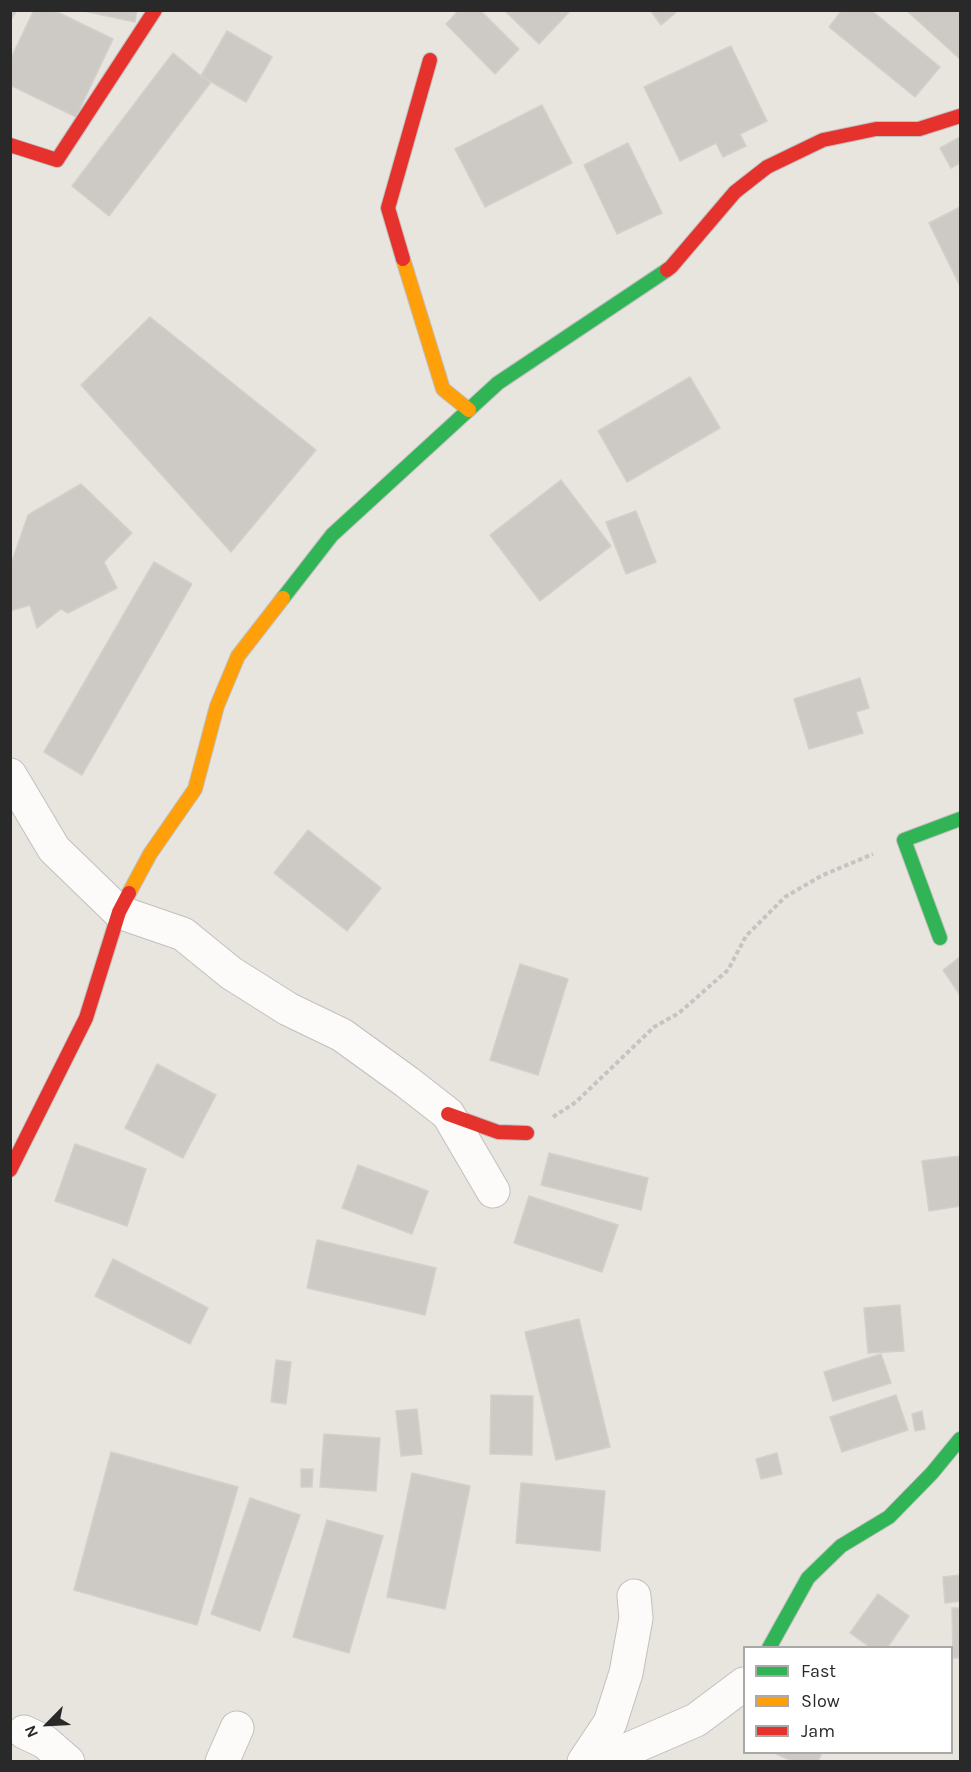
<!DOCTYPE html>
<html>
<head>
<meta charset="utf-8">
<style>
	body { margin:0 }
	#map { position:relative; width:971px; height:1772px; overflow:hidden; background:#e8e4de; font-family:Karla,sans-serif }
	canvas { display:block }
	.frame { position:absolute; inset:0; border:12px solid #292929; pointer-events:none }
	.legend { position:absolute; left:743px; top:1646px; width:210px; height:108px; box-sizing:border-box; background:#fff; border:2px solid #a9a9a9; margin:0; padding:8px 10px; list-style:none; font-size:18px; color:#292929 }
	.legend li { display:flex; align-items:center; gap:12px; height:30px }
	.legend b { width:30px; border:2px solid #a9a9a9 }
	.north { position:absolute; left:18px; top:1694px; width:60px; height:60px; -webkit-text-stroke:4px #fff; paint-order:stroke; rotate:246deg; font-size:16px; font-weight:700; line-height:24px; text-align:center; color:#292929 }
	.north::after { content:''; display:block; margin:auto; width:21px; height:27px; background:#292929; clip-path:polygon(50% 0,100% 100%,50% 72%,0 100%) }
</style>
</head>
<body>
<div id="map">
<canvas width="971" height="1772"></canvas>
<div class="frame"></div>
<ul class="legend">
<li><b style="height:8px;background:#30b455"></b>Fast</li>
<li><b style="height:8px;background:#ff9f0a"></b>Slow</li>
<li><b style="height:8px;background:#e5322d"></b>Jam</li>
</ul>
<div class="north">N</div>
</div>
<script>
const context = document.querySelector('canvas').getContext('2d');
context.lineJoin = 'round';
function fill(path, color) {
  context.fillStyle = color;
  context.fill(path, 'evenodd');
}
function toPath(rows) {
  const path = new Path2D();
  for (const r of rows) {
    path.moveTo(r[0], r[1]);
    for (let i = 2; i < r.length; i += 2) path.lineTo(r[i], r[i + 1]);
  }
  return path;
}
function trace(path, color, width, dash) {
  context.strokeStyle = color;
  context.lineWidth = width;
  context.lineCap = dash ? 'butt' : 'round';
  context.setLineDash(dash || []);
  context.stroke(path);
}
const building = toPath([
	[10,10,17,10,10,21,10,10],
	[34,10,53,10,113,39,76,117,10,85,10,60,34,10],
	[79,10,137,10,135,22,79,10],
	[459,10,480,10,519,49,495,74,446,24,459,10],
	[504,10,571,10,539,44,504,10],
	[650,10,679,10,661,25,650,10],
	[842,10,871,10,940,67,915,97,829,27,842,10],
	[906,10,960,10,960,59,906,10],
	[227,31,272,57,246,102,201,76,227,31],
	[731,46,767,121,740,134,746,146,723,157,716,143,680,161,644,87,731,46],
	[173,53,201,76,211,82,109,216,72,186,173,53],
	[542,105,572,163,485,207,455,149,542,105],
	[960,137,960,163,951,168,940,148,960,137],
	[628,143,662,213,617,234,584,165,628,143],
	[960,207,960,286,929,223,960,207],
	[150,317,316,450,231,552,81,385,150,317],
	[690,377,720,428,627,482,598,431,690,377],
	[561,480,611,546,540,601,490,535,561,480],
	[81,484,132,533,104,562,117,588,68,613,61,609,37,628,30,605,10,611,10,567,28,515,81,484],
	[636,511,656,562,626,574,606,522,636,511],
	[154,562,192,584,82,775,44,752,154,562],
	[860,678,869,708,856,712,863,733,809,749,794,699,860,678],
	[308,830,381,888,347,931,274,873,308,830],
	[960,957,960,995,943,970,960,957],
	[520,964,568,979,538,1075,490,1060,520,964],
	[157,1064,216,1095,183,1158,125,1128,157,1064],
	[75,1144,146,1169,127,1226,55,1201,75,1144],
	[549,1153,648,1178,641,1210,541,1185,549,1153],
	[960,1156,960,1206,929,1211,922,1161,960,1156],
	[358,1165,428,1191,412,1234,342,1208,358,1165],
	[529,1196,618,1225,602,1272,514,1243,529,1196],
	[317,1240,436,1268,425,1315,307,1288,317,1240],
	[113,1259,208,1308,190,1344,95,1296,113,1259],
	[900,1305,904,1351,868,1353,864,1308,900,1305],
	[579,1319,610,1447,556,1460,525,1332,579,1319],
	[881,1354,891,1383,833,1401,824,1372,881,1354],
	[276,1360,291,1362,286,1404,271,1402,276,1360],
	[491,1395,533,1396,532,1455,490,1454,491,1395],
	[896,1395,908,1430,842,1452,830,1417,896,1395],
	[417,1409,422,1454,401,1456,396,1411,417,1409],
	[922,1411,925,1429,915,1431,912,1414,922,1411],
	[324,1434,380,1438,376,1491,320,1487,324,1434],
	[111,1452,238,1487,197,1625,74,1590,111,1452],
	[777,1453,782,1474,761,1479,756,1459,777,1453],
	[301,1469,313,1469,312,1487,301,1487,301,1469],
	[412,1473,470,1486,445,1609,387,1597,412,1473],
	[521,1483,605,1491,600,1551,516,1543,521,1483],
	[250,1498,300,1515,260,1631,211,1614,250,1498],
	[327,1520,383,1536,349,1653,293,1637,327,1520],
	[960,1575,960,1601,945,1603,943,1577,960,1575],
	[878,1594,909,1616,887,1648,871,1648,850,1633,878,1594],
	[952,1608,960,1608,960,1658,953,1658,952,1608],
	[772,1752,822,1752,818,1762,794,1762,772,1752]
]);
const path = toPath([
	[553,1117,576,1102,654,1027,679,1013,728,970,746,936,785,897,821,876,873,854]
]);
const street = toPath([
	[10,775,54,849,119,912,183,934,231,973,288,1009,342,1035,407,1082,448,1114,493,1191],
	[24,1732,45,1742,68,1762],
	[222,1762,237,1728],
	[584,1762,610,1723,626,1673,636,1618,634,1596],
	[599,1762,696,1720,744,1684]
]);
const fast = toPath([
	[283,598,332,535,498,383,667,270],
	[940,938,904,840,960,819],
	[769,1648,808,1578,841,1546,889,1517,932,1473,960,1439]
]);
const slow = toPath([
	[403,259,443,389,469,410],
	[129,893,150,854,195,789,217,706,238,656,283,598]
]);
const jam = toPath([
	[10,145,57,160,155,10],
	[403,259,388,208,430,60],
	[667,270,671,267,735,192,767,167,823,140,876,129,919,129,960,116],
	[448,1114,498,1132,527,1133],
	[10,1170,86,1018,119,912,129,893]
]);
fill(building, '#cdcac5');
trace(building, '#d3d0cb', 1.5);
trace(street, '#c1c0c0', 35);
trace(fast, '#c1c0c0', 16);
trace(slow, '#c1c0c0', 16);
trace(jam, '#c1c0c0', 16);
trace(path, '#c4c4c3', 4, [4.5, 3]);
trace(street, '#fcfbfa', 33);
trace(fast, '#30b455', 14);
trace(slow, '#ff9f0a', 14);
trace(jam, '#e5322d', 14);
</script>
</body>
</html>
